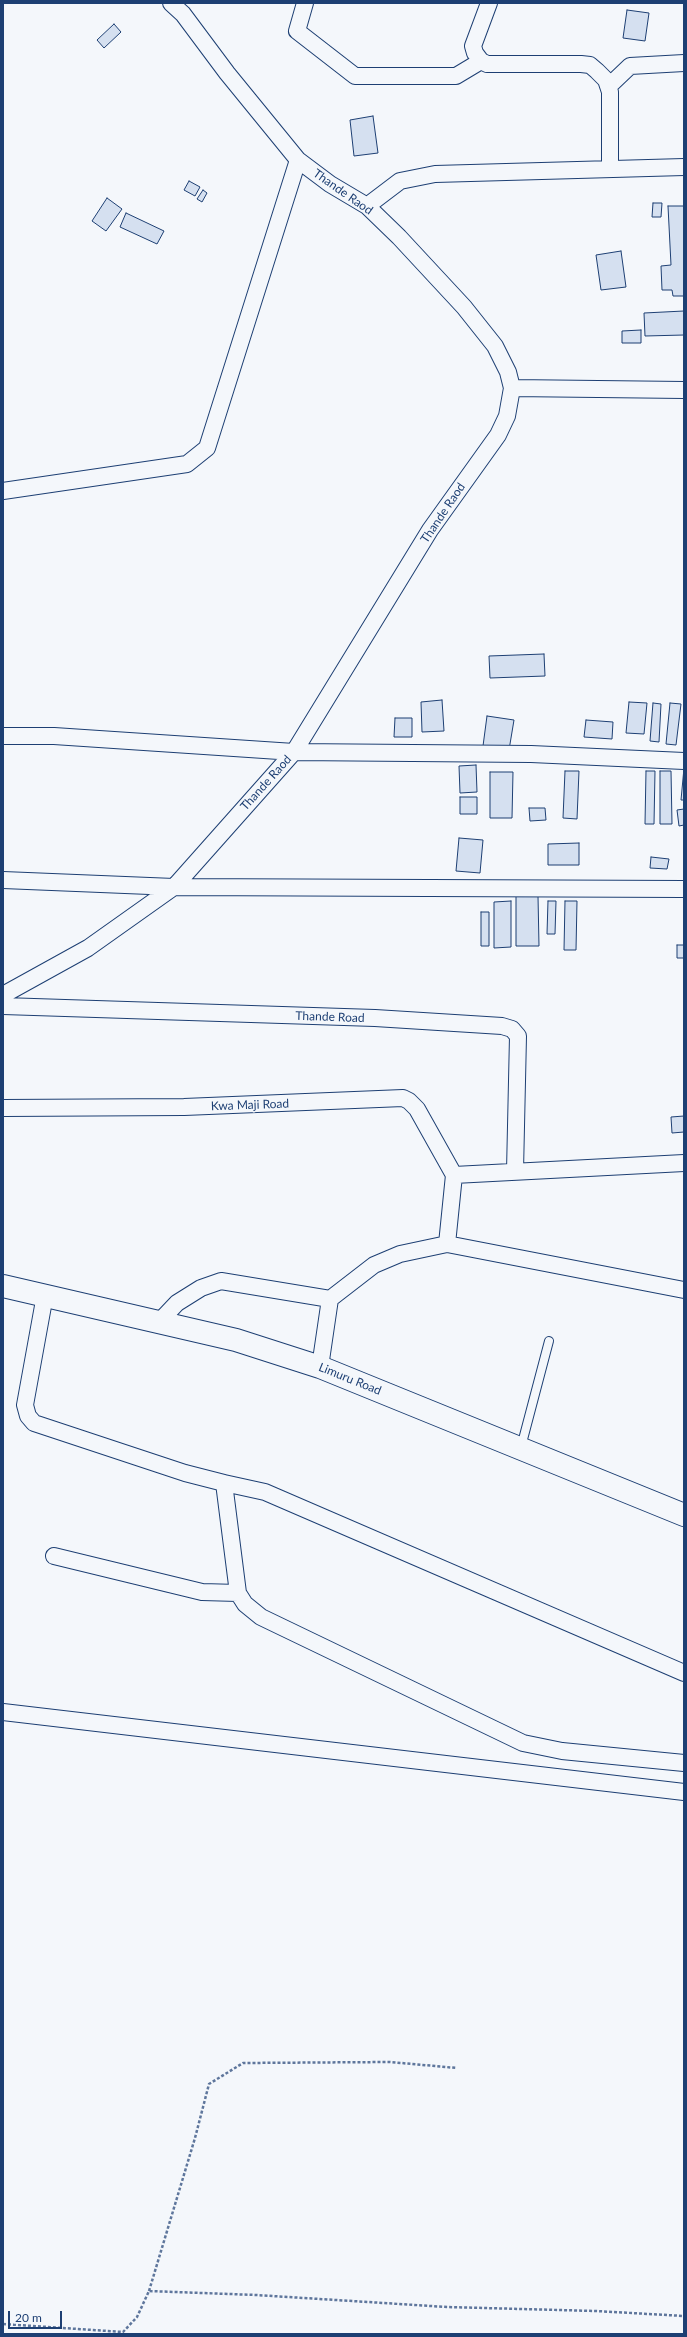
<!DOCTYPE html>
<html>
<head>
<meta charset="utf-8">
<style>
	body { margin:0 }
	#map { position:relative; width:687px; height:2337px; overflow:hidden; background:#f4f7fb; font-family:Lato,sans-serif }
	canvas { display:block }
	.frame { position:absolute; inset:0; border:4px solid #1d3f73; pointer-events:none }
	.scale { position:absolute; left:8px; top:2311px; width:54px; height:18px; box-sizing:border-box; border:2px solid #1d3f73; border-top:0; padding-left:5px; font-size:12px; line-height:14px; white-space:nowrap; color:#1d3f73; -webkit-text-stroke:3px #f4f7fb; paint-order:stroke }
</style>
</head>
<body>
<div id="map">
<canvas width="687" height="2337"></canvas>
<div class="frame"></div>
<div class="scale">20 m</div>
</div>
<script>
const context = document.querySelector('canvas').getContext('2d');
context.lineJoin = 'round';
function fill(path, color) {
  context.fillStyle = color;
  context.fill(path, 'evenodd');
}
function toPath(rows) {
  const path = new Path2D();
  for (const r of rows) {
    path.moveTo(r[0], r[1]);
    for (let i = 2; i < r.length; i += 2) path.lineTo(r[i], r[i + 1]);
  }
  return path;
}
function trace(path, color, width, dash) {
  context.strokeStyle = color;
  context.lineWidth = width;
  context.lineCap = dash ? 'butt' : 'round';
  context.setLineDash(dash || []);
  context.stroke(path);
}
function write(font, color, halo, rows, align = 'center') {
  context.font = font + ' Lato,sans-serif';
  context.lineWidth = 3;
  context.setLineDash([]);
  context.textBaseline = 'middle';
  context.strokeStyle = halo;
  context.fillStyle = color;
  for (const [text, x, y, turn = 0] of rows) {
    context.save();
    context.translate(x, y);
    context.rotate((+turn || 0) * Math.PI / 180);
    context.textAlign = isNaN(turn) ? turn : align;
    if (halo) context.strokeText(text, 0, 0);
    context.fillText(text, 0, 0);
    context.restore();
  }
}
const building = toPath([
	[627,10,649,13,645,41,623,38,627,10],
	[114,24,121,32,104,48,97,40,114,24],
	[373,116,378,153,354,156,350,120,373,116],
	[189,181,200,187,195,196,184,190,189,181],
	[203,190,207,193,202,202,197,199,203,190],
	[107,198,122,209,106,231,92,221,107,198],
	[653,203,662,203,661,217,652,217,653,203],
	[668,206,684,206,684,296,673,296,672,290,662,290,661,266,671,265,668,206],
	[126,213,164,231,157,244,120,227,126,213],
	[621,251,626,287,601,290,596,255,621,251],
	[684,311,684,335,645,336,644,313,684,311],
	[641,330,641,343,622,343,622,331,641,330],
	[544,654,545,676,490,678,489,656,544,654],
	[442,700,444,731,422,732,421,702,442,700],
	[629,702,647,703,644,734,626,733,629,702],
	[653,703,661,704,659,742,650,741,653,703],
	[670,703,681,704,676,745,666,744,670,703],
	[487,716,514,720,509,750,483,746,487,716],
	[395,718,412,718,412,737,394,737,395,718],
	[586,720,613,722,612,739,584,737,586,720],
	[476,765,477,792,460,793,459,766,476,765],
	[684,768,684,800,681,800,684,768],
	[565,771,579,771,577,819,563,818,565,771],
	[646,771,655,771,654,824,645,824,646,771],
	[660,771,671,771,672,824,660,824,660,771],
	[490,772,513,772,512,818,490,818,490,772],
	[460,797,477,797,477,814,460,814,460,797],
	[529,808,545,808,546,820,530,821,529,808],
	[684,809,684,825,679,826,677,810,684,809],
	[459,838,483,840,480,873,456,871,459,838],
	[579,843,579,865,548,865,548,844,579,843],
	[651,857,669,859,667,869,650,868,651,857],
	[516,896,538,896,539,946,516,946,516,896],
	[511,901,511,947,494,948,494,902,511,901],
	[548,901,556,901,555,934,547,934,548,901],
	[565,901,577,901,576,950,564,950,565,901],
	[481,912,489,912,489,946,481,946,481,912],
	[677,945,684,945,684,958,677,958,677,945],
	[684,1116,684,1132,672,1133,671,1117,684,1116]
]);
const path = toPath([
	[149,2291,195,2138,209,2084,243,2063,390,2062,457,2068],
	[3,2324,123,2332,137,2317,149,2291,256,2295,447,2307,596,2311,684,2316]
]);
const service = toPath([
	[521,1447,549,1341]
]);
const minor = toPath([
	[305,3,297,31,355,76,456,76,481,61],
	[489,3,473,46,475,53,481,61,487,64,581,64,590,65,597,71,606,80,610,92,610,169],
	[609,86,630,66,684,63],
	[367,206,400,181,435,174,684,167],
	[512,388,684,390],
	[3,491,187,464,207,448,298,160],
	[3,736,54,736,294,752,531,754,684,761],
	[3,880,174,887,684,889],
	[3,995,88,948,174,887,294,752,430,530,498,435,507,416,512,388,508,372,495,346,464,307,399,237,367,206,330,184,298,160,227,73,183,14,171,3],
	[3,1006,375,1018,502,1026,512,1029,518,1036,515,1171],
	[3,1108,184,1107,403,1098,409,1101,417,1109,454,1175],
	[454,1175,684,1163],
	[447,1244,454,1175],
	[45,1295,25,1405,28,1416,34,1423,185,1473,224,1483,238,1593,245,1604,261,1617,523,1743,562,1751,684,1763],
	[159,1322,177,1303,201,1288,221,1281,330,1299,374,1265,400,1254,447,1244,684,1290],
	[320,1367,330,1299],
	[224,1483,265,1492,684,1673],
	[54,1556,202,1592,238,1593],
	[3,1712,684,1792]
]);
const trunk = toPath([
	[3,1286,236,1340,320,1367,684,1515]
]);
const streetNames = [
	["Thande Raod",343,192,35],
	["Thande Raod",443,513,-56],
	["Thande Raod",266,783,-48],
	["Thande Road",330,1017,2],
	["Kwa Maji Road",250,1105,-2],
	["Limuru Road",350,1379,22]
];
fill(building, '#d5e0f0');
trace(building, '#1d3f73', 1);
trace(service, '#1d3f73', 10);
trace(minor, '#1d3f73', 18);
trace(trunk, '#1d3f73', 24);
trace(path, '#5e769c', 2.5, [3, 2]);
trace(service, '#f4f7fb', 8);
trace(minor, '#f4f7fb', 16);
trace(trunk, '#f4f7fb', 22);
write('12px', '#1d3f73', '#f4f7fb', streetNames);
</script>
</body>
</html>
